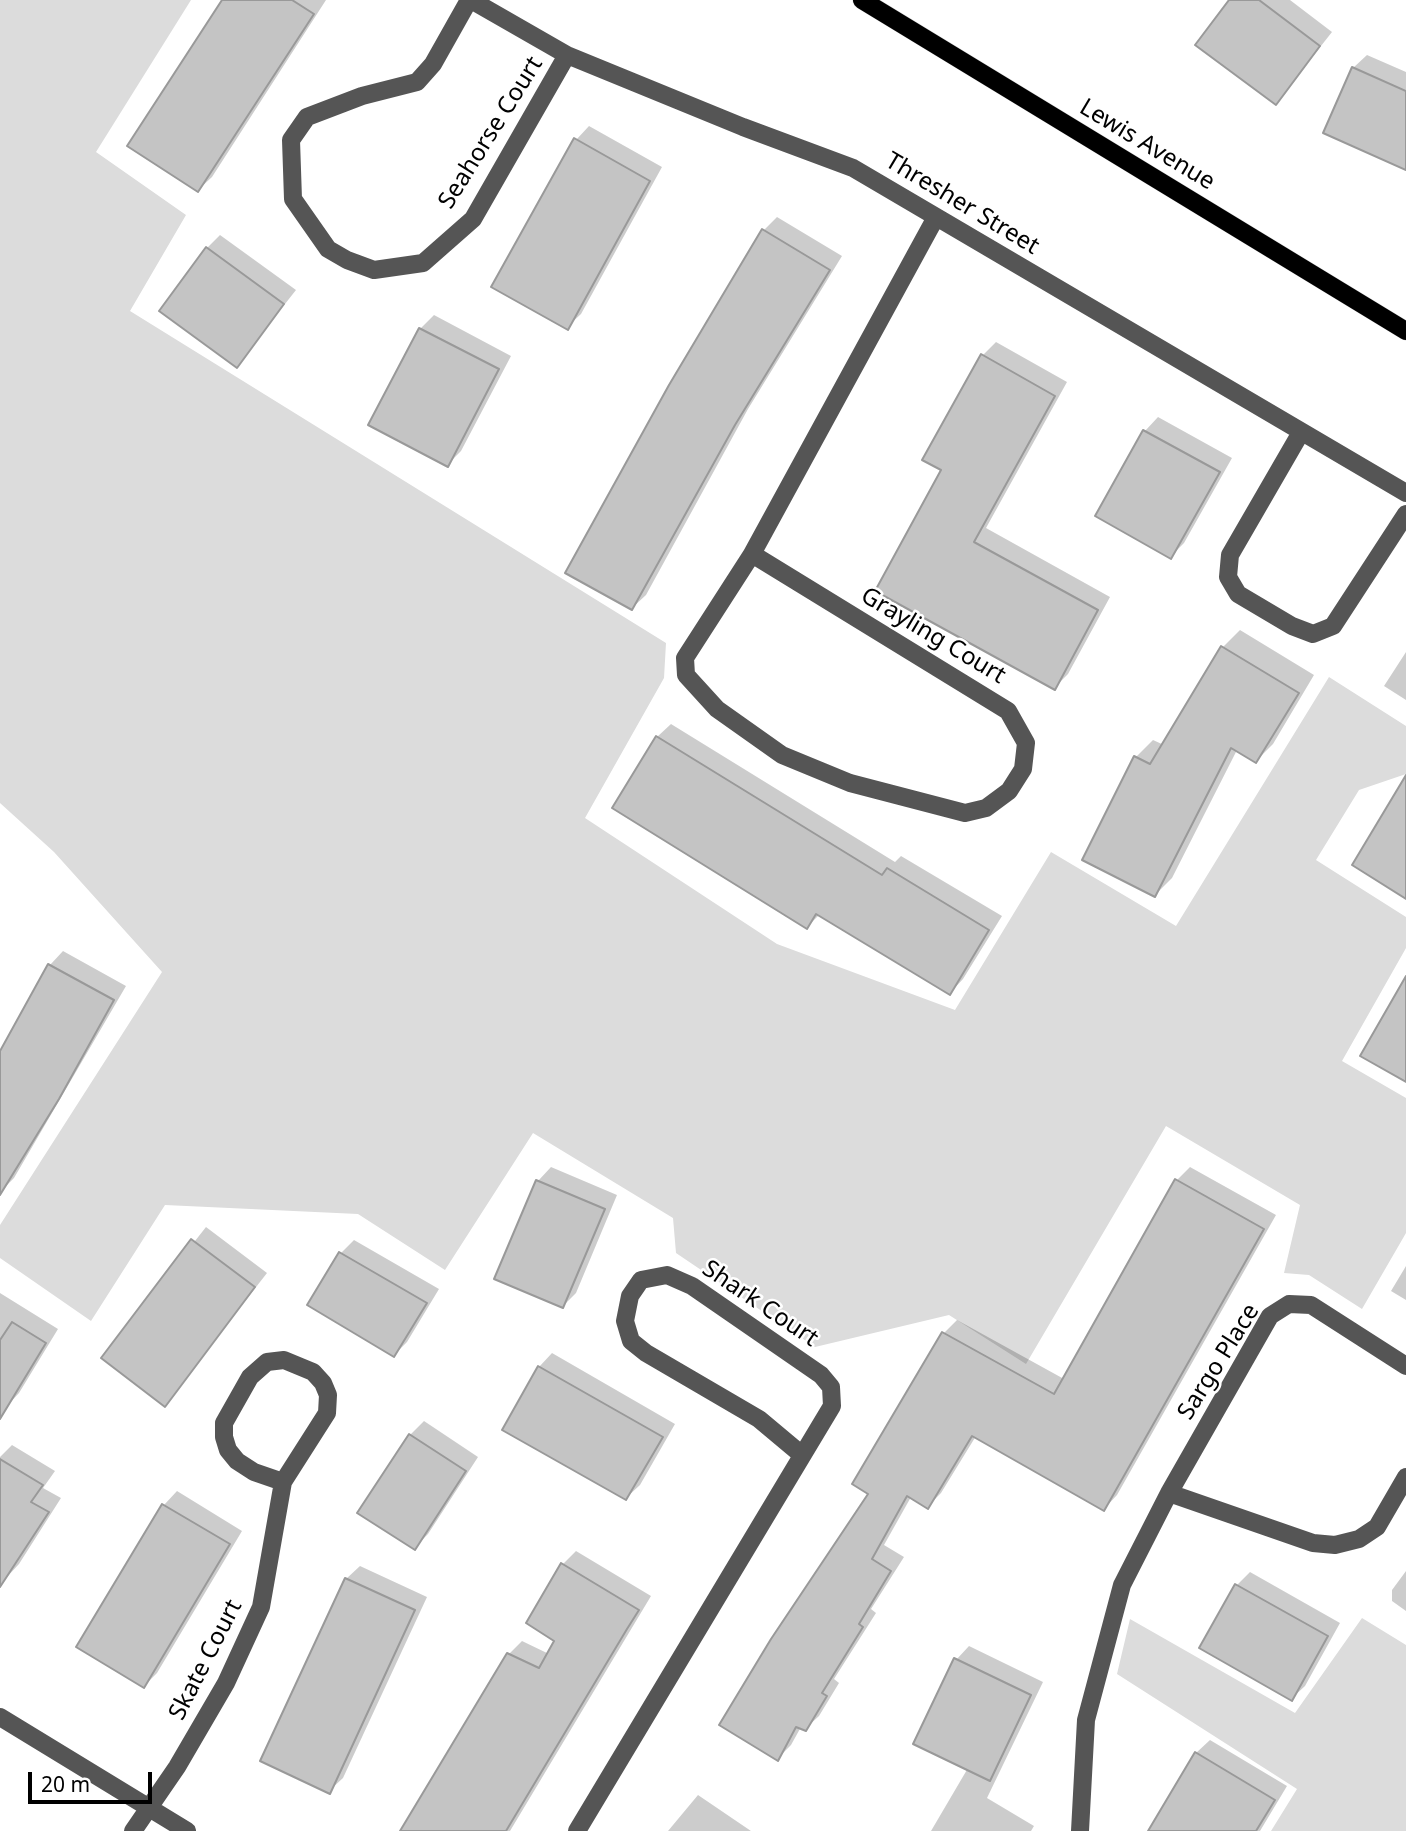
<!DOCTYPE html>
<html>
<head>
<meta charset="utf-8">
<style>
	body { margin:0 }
	#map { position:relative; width:1406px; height:1831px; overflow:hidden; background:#fff; font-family:"Noto Sans",sans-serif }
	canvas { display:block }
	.scale { position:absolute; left:28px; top:1772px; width:124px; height:32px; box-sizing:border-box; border:4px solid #000; border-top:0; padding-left:9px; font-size:21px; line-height:24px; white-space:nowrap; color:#000; -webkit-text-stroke:5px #fff; paint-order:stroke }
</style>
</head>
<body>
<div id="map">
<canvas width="1406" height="1831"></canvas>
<div class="scale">20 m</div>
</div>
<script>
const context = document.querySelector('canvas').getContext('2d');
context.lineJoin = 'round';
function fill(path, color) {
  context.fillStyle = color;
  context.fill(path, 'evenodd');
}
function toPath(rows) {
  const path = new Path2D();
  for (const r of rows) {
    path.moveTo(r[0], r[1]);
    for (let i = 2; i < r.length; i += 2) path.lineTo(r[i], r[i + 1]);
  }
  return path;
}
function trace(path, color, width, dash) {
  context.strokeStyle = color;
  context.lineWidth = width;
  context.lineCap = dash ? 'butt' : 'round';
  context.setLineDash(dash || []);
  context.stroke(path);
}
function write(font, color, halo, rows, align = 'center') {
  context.font = font + ' "Noto Sans",sans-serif';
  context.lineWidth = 5;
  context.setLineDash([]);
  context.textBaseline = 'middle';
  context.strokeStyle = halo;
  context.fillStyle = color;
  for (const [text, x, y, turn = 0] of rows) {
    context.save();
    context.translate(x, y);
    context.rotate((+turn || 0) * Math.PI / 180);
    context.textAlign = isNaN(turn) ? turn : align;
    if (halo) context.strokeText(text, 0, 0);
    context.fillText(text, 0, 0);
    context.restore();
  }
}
const green = toPath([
	[0,0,191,0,96,152,186,215,130,311,666,643,664,678,585,818,777,944,955,1010,1051,852,1176,926,1329,677,1406,726,1406,774,1359,790,1316,860,1406,917,1406,948,1342,1061,1406,1098,1406,1233,1362,1309,1309,1275,1284,1273,1300,1205,1166,1126,1026,1364,949,1315,815,1347,676,1253,673,1218,533,1133,445,1270,358,1214,165,1205,91,1321,0,1258,0,1225,162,972,54,852,0,803],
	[1362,1618,1406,1645,1406,1831,1271,1831,1297,1789,1117,1674,1130,1619,1295,1713]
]);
const shadow = toPath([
	[224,0,326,0,212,177,198,190],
	[1231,0,1290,0,1332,32,1276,103],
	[1367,55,1406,72,1406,168,1353,68],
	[589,126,662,167,581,314,567,327,576,140],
	[777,217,842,256,748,409,646,595,632,608,764,230],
	[220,235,296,290,237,365,207,248],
	[434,315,511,356,461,451,448,464,371,424,420,329],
	[996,342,1067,382,986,528,1110,597,1068,674,1054,688,877,591,944,470,983,355],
	[1158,417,1232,458,1184,543,1171,556,1097,515,1145,431],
	[1240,630,1314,675,1273,744,1256,761,1237,750,1172,878,1155,895,1084,859,1136,757,1153,740,1164,745,1223,647],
	[1406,652,1406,700,1384,686],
	[671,724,895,862,901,856,1002,916,963,979,950,993,820,914,807,927,657,737],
	[63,951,126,986,14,1178,1,1191,0,1054,50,965],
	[551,1167,617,1195,576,1293,563,1306,538,1181],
	[1190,1167,1276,1215,1117,1495,1104,1509,976,1436,941,1493,928,1506,911,1497,884,1545,904,1557,871,1609,876,1613,834,1679,839,1683,819,1716,805,1729,801,1727,791,1745,777,1759,870,1493,944,1333,957,1320,1064,1379,1177,1180],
	[206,1227,267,1273,165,1404,103,1358],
	[354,1240,439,1289,407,1342,394,1355,341,1253],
	[1406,1266,1406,1300,1391,1291],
	[0,1293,58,1329,19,1393,6,1407,0,1403],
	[552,1353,675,1424,640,1485,626,1498,539,1367],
	[424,1421,478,1457,428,1534,414,1548,360,1512,410,1435],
	[12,1445,55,1471,43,1488,61,1498,19,1564,6,1578,0,1574,0,1457],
	[177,1491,242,1531,157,1673,144,1686,79,1647,164,1505],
	[576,1551,651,1596,510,1831,403,1831,509,1654,522,1641,549,1654,556,1641,563,1564],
	[360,1566,427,1597,343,1778,329,1791,346,1579],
	[1406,1571,1406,1611,1392,1601,1392,1590],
	[1250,1572,1340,1623,1305,1686,1291,1699,1237,1585],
	[969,1646,1043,1682,987,1798,1034,1826,1031,1831,931,1831,968,1768,956,1660],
	[1210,1740,1287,1786,1260,1831,1150,1831,1196,1753],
	[698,1795,751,1831,668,1831]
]);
const building = toPath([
	[222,0,292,0,314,14,198,192,127,146,222,0],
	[1229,0,1259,0,1320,46,1276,105,1195,45,1229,0],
	[1352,67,1406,91,1406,170,1323,133,1352,67],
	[574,138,650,181,568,330,491,287,574,138],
	[762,229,830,270,735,425,632,610,565,573,669,385,762,229],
	[206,247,284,304,237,368,159,311,206,247],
	[419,328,499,369,448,467,368,425,419,328],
	[981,354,1055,396,974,542,1098,610,1055,690,875,591,941,470,922,460,981,354],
	[1143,430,1220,472,1171,559,1095,516,1143,430],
	[1221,646,1299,693,1256,763,1231,748,1155,897,1082,860,1134,756,1150,764,1221,646],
	[656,736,882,875,887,868,989,930,950,995,816,914,807,929,612,808,656,736],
	[1406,775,1406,899,1352,865,1406,775],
	[48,964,114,1000,59,1099,0,1195,0,1051,48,964],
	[1406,976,1406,1082,1360,1056,1406,976],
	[1175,1179,1264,1229,1104,1511,972,1436,928,1509,907,1496,872,1559,891,1571,859,1624,863,1627,822,1693,827,1696,806,1731,796,1727,778,1761,719,1725,771,1639,868,1494,852,1484,942,1332,1054,1394,1175,1179],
	[536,1180,605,1209,563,1308,494,1279,536,1180],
	[191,1239,255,1287,165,1407,101,1358,191,1239],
	[339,1252,427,1303,394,1357,307,1305,339,1252],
	[12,1322,46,1343,0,1419,0,1340,12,1322],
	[538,1366,663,1437,626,1500,502,1430,538,1366],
	[409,1434,466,1471,415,1550,357,1513,409,1434],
	[0,1459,43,1485,31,1502,49,1512,0,1587,0,1459],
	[162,1504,230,1544,144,1688,76,1647,162,1504],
	[561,1563,639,1610,627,1629,506,1831,400,1831,507,1653,539,1668,554,1641,526,1623,561,1563],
	[345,1578,415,1610,330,1794,260,1761,345,1578],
	[1235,1584,1328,1636,1292,1701,1199,1648,1235,1584],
	[954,1658,1031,1695,990,1781,913,1744,954,1658],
	[1195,1752,1275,1800,1256,1831,1148,1831,1195,1752]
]);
const minor = toPath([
	[469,0,433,64,417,82,362,96,307,117,291,140,293,199,328,249,347,260,374,270,423,263,473,219,567,55],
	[471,0,567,55,743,127,853,168,1406,493],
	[1300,434,1230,555,1228,577,1238,594,1292,626,1313,634,1333,626,1406,514],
	[752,554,1008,711,1026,743,1023,769,1009,791,986,808,965,813,850,783,782,755,717,709,686,675,685,658,752,554],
	[752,554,936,217],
	[1169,1493,1313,1543,1335,1545,1359,1539,1377,1527,1406,1477],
	[0,1717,187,1831],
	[133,1831,177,1767,226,1683,261,1607,283,1482,327,1413,328,1395,323,1383,313,1372,284,1360,267,1362,250,1377,224,1423,224,1437,228,1450,237,1461,254,1472,283,1482],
	[577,1831,832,1406,831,1387,821,1375,692,1286,667,1275,641,1280,630,1296,625,1321,631,1341,646,1353,759,1419,802,1455],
	[1080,1831,1086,1720,1122,1585,1169,1493,1270,1316,1289,1304,1311,1305,1406,1366]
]);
const major = toPath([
	[862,0,1406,331]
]);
const streetNames = [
	["Seahorse Court",491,133,-58],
	["Lewis Avenue",1147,145,31],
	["Thresher Street",962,204,31],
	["Grayling Court",933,636,31],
	["Shark Court",760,1304,34],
	["Sargo Place",1219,1362,-58],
	["Skate Court",206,1660,-63]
];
fill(green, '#dcdcdc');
fill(shadow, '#0003');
fill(building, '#c4c4c4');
trace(building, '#999', 2);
trace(major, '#dbdbdb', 19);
trace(minor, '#555', 18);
trace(major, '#000', 18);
write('24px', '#000', '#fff', streetNames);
</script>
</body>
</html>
